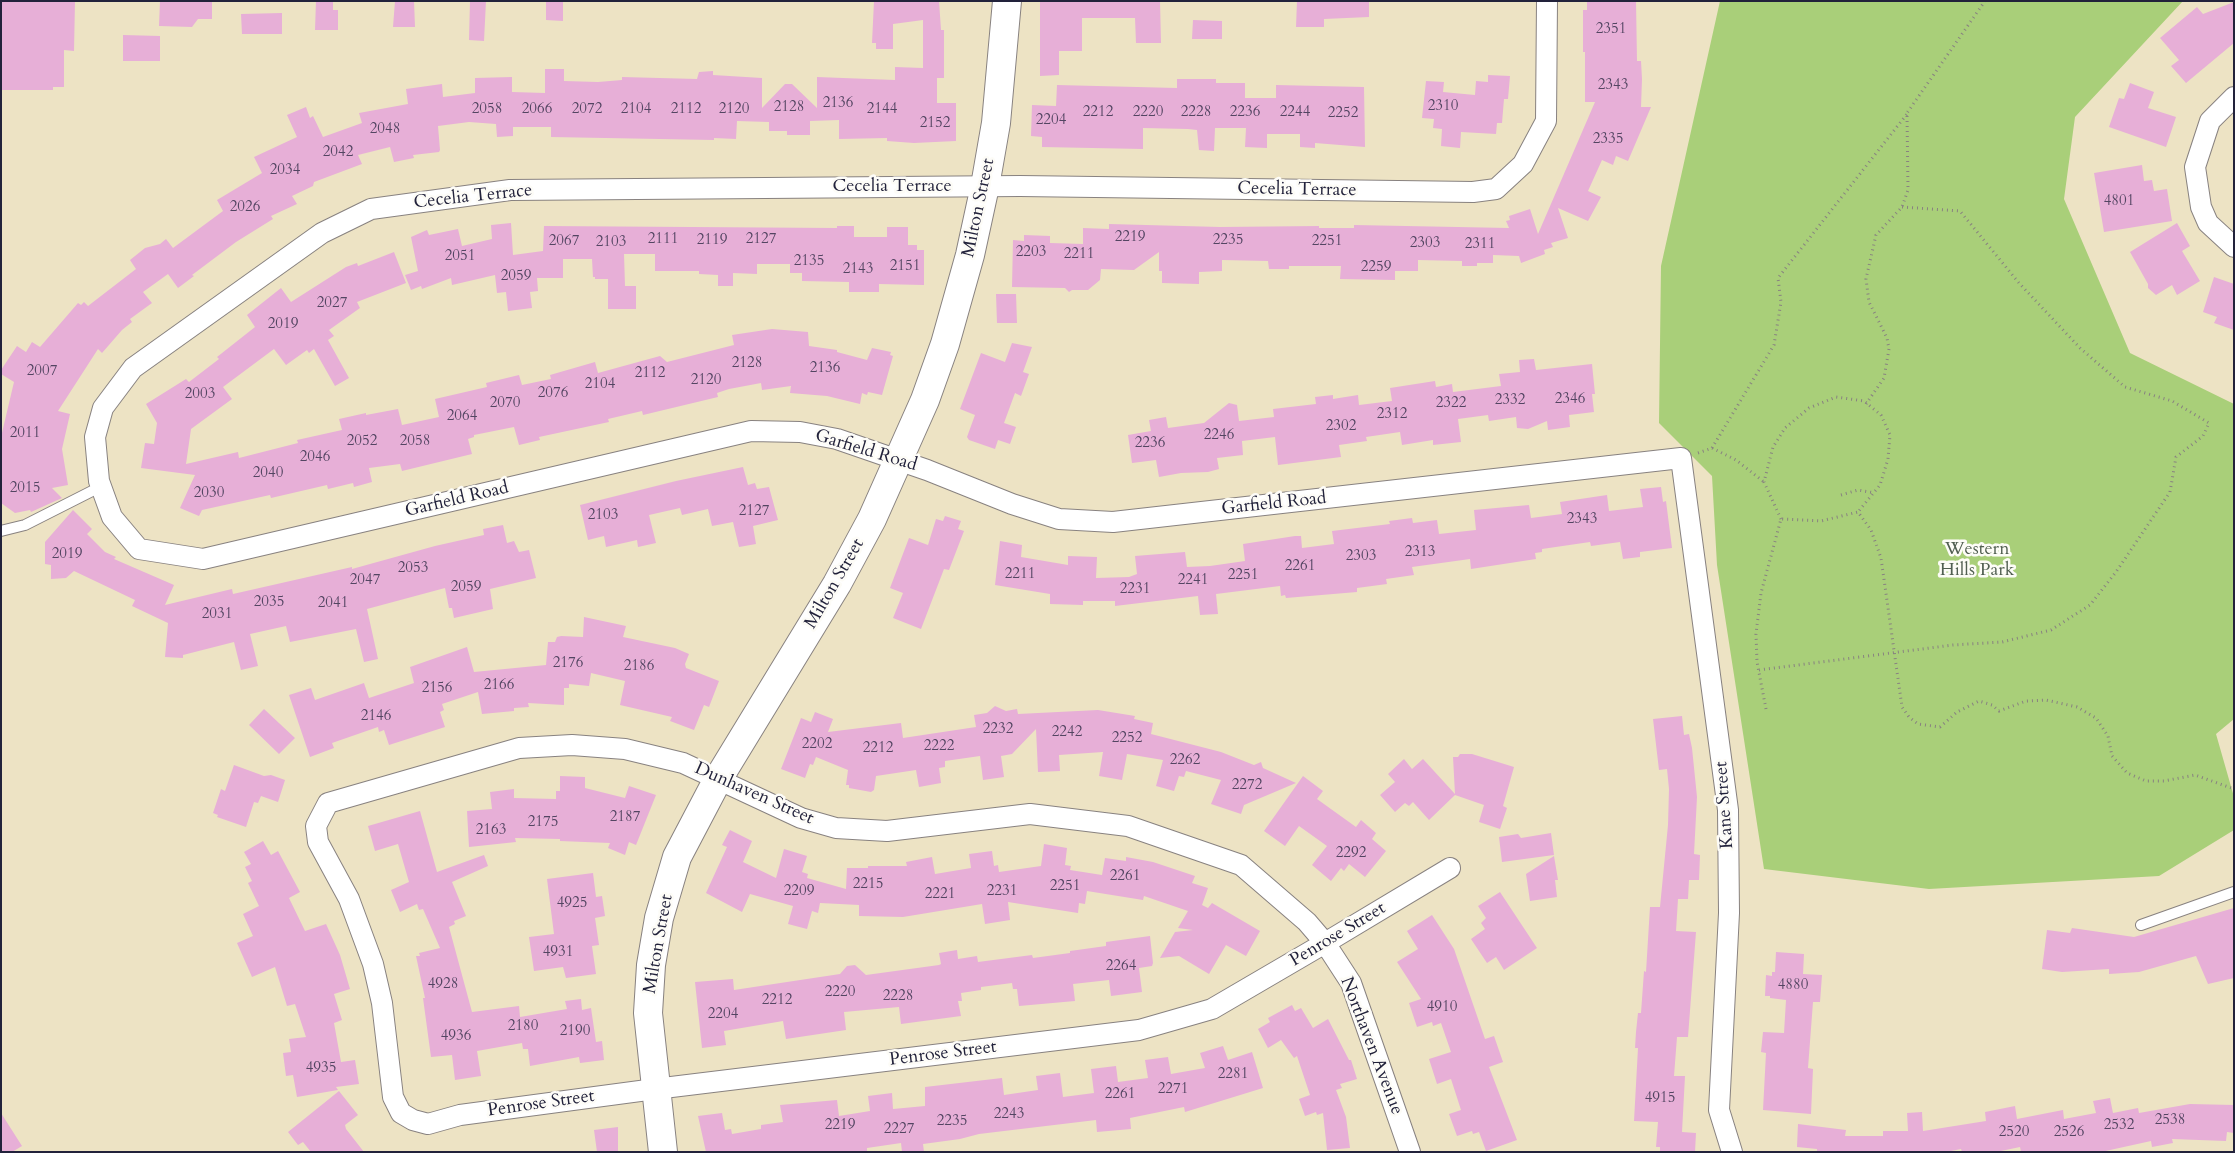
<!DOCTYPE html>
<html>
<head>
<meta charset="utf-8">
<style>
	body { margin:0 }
	#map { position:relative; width:2235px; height:1153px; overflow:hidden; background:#ede3c4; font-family:Cardo,serif }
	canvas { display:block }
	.frame { position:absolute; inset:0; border:2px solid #22223b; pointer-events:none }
</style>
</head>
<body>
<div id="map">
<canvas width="2235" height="1153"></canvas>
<div class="frame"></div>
</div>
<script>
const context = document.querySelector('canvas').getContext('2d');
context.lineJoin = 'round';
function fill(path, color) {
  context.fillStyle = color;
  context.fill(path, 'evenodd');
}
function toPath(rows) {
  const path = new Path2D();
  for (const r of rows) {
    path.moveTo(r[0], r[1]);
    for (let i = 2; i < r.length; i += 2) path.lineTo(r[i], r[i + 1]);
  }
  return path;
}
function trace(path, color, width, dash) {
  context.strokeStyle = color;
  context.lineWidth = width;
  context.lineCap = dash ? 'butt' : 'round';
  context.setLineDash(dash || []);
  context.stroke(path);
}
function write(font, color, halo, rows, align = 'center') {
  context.font = font + ' Cardo,serif';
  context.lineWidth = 5;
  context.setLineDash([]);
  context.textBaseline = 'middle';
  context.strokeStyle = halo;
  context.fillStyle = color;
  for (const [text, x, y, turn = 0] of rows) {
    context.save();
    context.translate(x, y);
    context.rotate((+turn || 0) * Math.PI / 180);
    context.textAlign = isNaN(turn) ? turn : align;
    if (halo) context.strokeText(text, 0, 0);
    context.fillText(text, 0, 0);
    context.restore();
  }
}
const green = toPath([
	[1720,1,2183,1,2075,117,2064,199,2130,353,2234,404,2234,719,2216,734,2234,797,2234,830,2159,876,1929,889,1764,869,1717,565,1712,476,1659,423,1661,266]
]);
const building = toPath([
	[1,1,75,1,74,51,64,50,64,87,53,87,53,90,1,90],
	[160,1,212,1,212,19,198,19,192,27,159,26],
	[316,1,333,1,333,10,338,10,338,30,315,30],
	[395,1,414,1,415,27,393,27],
	[470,1,486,1,484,41,469,40],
	[546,1,563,1,563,21,546,20],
	[874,1,939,1,941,30,944,30,944,78,937,78,937,103,956,103,956,141,914,143,887,141,887,138,839,139,839,120,810,121,810,135,787,135,787,131,769,131,769,122,737,121,736,139,714,138,714,140,551,137,551,127,513,127,513,136,497,137,496,124,469,122,438,126,440,150,439,152,413,155,414,158,394,162,390,147,358,155,362,164,314,182,313,186,292,196,297,204,271,216,273,219,236,242,192,275,194,276,178,288,168,274,143,292,152,303,130,319,132,322,122,330,102,353,98,349,58,411,70,414,62,449,68,485,52,488,62,498,31,512,30,510,15,513,1,503,1,437,14,382,1,374,1,370,17,346,26,352,32,342,40,347,78,303,81,305,84,302,88,306,136,269,130,260,145,248,160,244,166,239,173,248,223,211,217,200,262,173,254,157,297,137,287,115,306,107,310,118,313,116,323,137,362,123,359,113,408,104,406,89,442,84,443,97,475,93,475,78,512,77,512,92,545,93,545,69,564,69,564,81,598,82,622,80,622,77,697,79,699,72,713,71,713,75,762,78,762,108,785,84,792,84,817,108,817,77,895,80,895,67,923,68,923,20,893,24,893,49,876,49,876,43,872,43],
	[1040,1,1160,1,1161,43,1136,43,1135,18,1082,18,1082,51,1059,51,1059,75,1040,76],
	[1297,1,1369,1,1369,17,1324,19,1324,27,1296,27],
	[1587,1,1636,1,1637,61,1641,61,1642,79,1641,107,1651,107,1628,161,1616,156,1613,165,1602,160,1588,191,1601,197,1588,221,1558,208,1568,238,1551,243,1553,247,1544,250,1545,254,1521,263,1519,256,1493,255,1493,263,1477,263,1477,266,1462,266,1462,261,1418,260,1418,271,1395,271,1395,280,1340,279,1341,266,1289,266,1289,269,1269,269,1268,261,1222,260,1222,271,1199,272,1199,284,1162,283,1162,271,1159,271,1159,252,1134,270,1101,269,1100,280,1088,290,1072,290,1069,292,1065,288,1012,287,1013,240,1024,241,1024,235,1050,236,1050,243,1083,244,1083,228,1109,229,1109,224,1220,227,1319,226,1319,228,1354,228,1354,225,1509,228,1506,221,1510,220,1509,216,1530,209,1538,234,1595,102,1585,102,1585,52,1583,52,1583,10,1587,10],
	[2234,2,2234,43,2186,83,2171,66,2179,60,2160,38,2197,7,2203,14],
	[282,13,282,34,242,34,241,14],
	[1193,20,1222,21,1222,39,1192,39],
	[123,35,160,36,160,61,123,61],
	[1488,75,1510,76,1508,99,1504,99,1502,123,1497,123,1496,134,1461,132,1460,148,1441,146,1442,129,1433,128,1434,119,1422,118,1426,81,1444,82,1443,92,1475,95,1476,81,1488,82],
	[1177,79,1216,79,1216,83,1245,83,1245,98,1276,98,1276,85,1364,87,1365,147,1315,143,1315,148,1300,147,1300,134,1267,134,1267,148,1245,147,1246,128,1215,128,1214,151,1199,150,1197,130,1188,129,1143,128,1143,149,1042,147,1042,137,1031,136,1032,105,1056,106,1057,85,1177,88],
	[2130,83,2154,92,2148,108,2176,117,2166,147,2109,127,2119,98,2124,99],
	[2142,165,2144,181,2152,180,2154,191,2167,189,2172,221,2104,232,2094,173],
	[511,223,513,255,543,251,544,226,837,228,837,226,854,226,854,237,887,237,887,227,908,227,908,245,917,245,917,250,924,250,924,285,879,284,879,292,849,292,849,282,802,281,802,273,790,273,790,264,757,264,757,274,733,273,733,286,718,286,718,275,699,274,699,271,655,271,655,254,624,254,625,286,636,286,636,309,608,309,608,279,595,279,595,277,593,277,592,259,563,259,563,278,537,278,538,291,530,292,532,308,508,311,506,292,497,293,495,275,452,285,451,278,422,289,421,286,411,290,405,275,418,271,411,237,427,230,429,235,458,229,462,246,492,239,491,225],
	[2177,223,2190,246,2182,251,2200,281,2177,295,2172,285,2156,295,2148,288,2148,284,2130,252],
	[394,252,406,283,357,302,360,308,329,330,334,336,328,340,349,378,335,386,314,349,309,353,307,350,286,365,274,349,223,387,232,399,191,429,186,464,238,452,239,458,298,443,297,440,342,430,339,419,366,413,366,415,398,409,402,425,439,417,435,399,487,387,486,383,519,375,522,385,551,379,550,375,595,362,598,373,660,356,667,362,734,345,732,335,772,329,808,332,809,346,837,350,837,352,867,360,872,348,891,352,890,355,893,356,882,395,868,392,867,395,862,393,860,404,827,396,790,393,791,386,762,390,761,383,729,389,717,393,718,397,643,415,642,411,608,419,609,422,539,437,540,440,519,445,514,427,474,435,474,437,468,439,472,454,402,471,400,464,369,468,372,482,354,487,353,483,328,489,327,485,271,498,270,495,202,510,199,516,180,508,195,475,141,468,145,443,154,444,157,423,146,404,186,379,189,382,219,359,217,357,255,327,247,315,281,288,291,302,346,267,357,263,358,266],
	[2214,277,2234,284,2234,330,2214,323,2217,317,2203,312],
	[996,294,1016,294,1017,323,997,323],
	[1012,343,1032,347,1023,372,1029,374,1021,396,1015,393,1004,423,1016,427,1010,444,998,440,995,449,969,440,967,437,975,415,960,409,981,353,1005,362],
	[1534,359,1536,370,1592,364,1595,394,1592,394,1594,412,1569,415,1570,427,1548,430,1547,421,1528,429,1517,428,1516,417,1489,421,1488,415,1458,419,1461,442,1433,445,1433,440,1402,445,1400,432,1366,437,1367,441,1339,445,1341,457,1278,465,1275,437,1242,441,1243,455,1217,458,1219,469,1208,472,1181,473,1159,477,1156,460,1132,463,1128,435,1151,431,1149,420,1166,417,1168,428,1204,423,1229,403,1237,405,1239,421,1274,417,1273,409,1316,404,1315,397,1333,395,1333,399,1358,395,1359,405,1392,401,1390,388,1435,381,1436,387,1452,384,1453,392,1501,386,1499,374,1520,372,1519,360],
	[743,467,748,485,755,483,757,489,769,487,778,520,753,526,756,544,739,547,733,522,712,526,708,509,682,515,680,508,649,515,656,543,638,547,637,540,606,547,604,536,588,540,580,505,676,481],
	[1661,487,1663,502,1666,501,1672,548,1640,552,1640,557,1623,559,1620,542,1591,546,1590,542,1542,549,1542,552,1535,553,1536,559,1471,569,1470,559,1412,567,1414,575,1386,579,1387,584,1357,588,1357,592,1286,598,1285,595,1281,596,1280,586,1216,594,1218,614,1200,615,1198,596,1115,606,1115,601,1083,601,1083,605,1050,604,1050,594,995,585,1000,541,1022,545,1021,557,1068,565,1068,556,1097,557,1096,578,1129,577,1137,574,1135,556,1185,552,1187,567,1210,566,1245,561,1243,544,1295,536,1301,536,1302,548,1334,544,1332,531,1390,524,1389,521,1412,518,1413,523,1437,520,1439,534,1476,530,1474,510,1529,505,1531,518,1562,514,1560,502,1607,495,1609,511,1643,507,1640,489],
	[73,510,92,529,87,534,105,552,116,557,114,559,174,585,165,605,232,589,233,594,352,567,352,569,435,546,484,535,483,529,503,525,507,543,514,541,519,552,529,550,536,578,490,589,493,609,454,618,452,608,449,608,445,588,367,609,378,659,364,662,356,629,290,642,286,626,250,634,258,666,241,670,234,642,183,655,183,658,165,657,168,623,132,606,135,600,74,571,66,578,51,579,51,565,45,564,45,542],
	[945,516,961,521,958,529,964,531,949,570,944,569,921,629,893,618,903,593,890,588,909,538,928,545,936,519,943,521],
	[584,617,626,626,623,637,675,648,689,654,685,664,686,668,719,681,709,707,704,705,694,730,670,721,672,717,620,705,625,681,591,673,589,686,569,684,569,688,564,688,564,705,528,703,529,707,514,708,514,711,482,714,478,692,442,704,444,710,440,712,445,727,389,745,384,730,379,732,378,727,332,743,334,748,310,757,289,695,311,688,315,700,364,683,369,698,414,683,410,667,467,647,474,672,546,665,548,642,555,642,557,637,561,636,583,637],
	[995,706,1006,711,1017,709,1018,714,1098,710,1135,716,1134,719,1153,723,1151,734,1221,752,1254,765,1261,762,1263,768,1296,783,1244,805,1241,814,1211,804,1221,780,1186,771,1184,777,1179,776,1174,791,1156,786,1163,760,1127,754,1122,780,1099,776,1103,752,1059,755,1060,771,1038,772,1036,729,1012,754,1001,756,1004,777,983,780,980,756,945,761,945,767,939,768,941,783,919,787,916,770,876,776,874,790,871,792,849,788,849,785,846,785,848,770,816,757,813,765,810,764,805,778,781,769,801,718,811,722,815,712,833,719,828,732,901,723,903,738,976,727,974,715,987,713],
	[264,709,295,738,279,754,249,725],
	[1682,716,1684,735,1689,734,1692,748,1697,797,1694,854,1700,855,1699,880,1689,880,1688,899,1678,899,1676,931,1696,932,1688,1037,1677,1037,1674,1076,1685,1076,1682,1132,1696,1133,1695,1152,1660,1152,1660,1147,1656,1147,1658,1122,1634,1121,1638,1048,1635,1048,1636,1032,1638,1013,1641,1013,1644,971,1646,972,1650,907,1660,907,1668,825,1669,789,1667,769,1659,770,1653,719],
	[1460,754,1472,754,1514,767,1503,806,1507,808,1500,829,1479,822,1484,805,1455,795,1429,820,1413,802,1409,806,1405,803,1395,812,1380,795,1395,782,1388,774,1404,759,1412,769,1423,759,1455,794,1453,757,1458,757],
	[234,765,264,776,271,775,285,780,278,802,261,796,258,803,254,802,246,827,217,817,218,815,213,813,221,789,225,791],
	[560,776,585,777,585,788,625,798,629,786,656,795,636,845,629,842,625,855,608,848,610,843,560,841,560,839,515,838,516,842,469,847,467,811,492,809,490,792,514,789,514,798,556,799,556,791,560,791],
	[1303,776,1323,791,1317,799,1356,827,1361,820,1376,833,1372,839,1386,851,1365,877,1349,864,1344,871,1341,868,1331,881,1312,865,1327,846,1299,826,1285,846,1264,831],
	[420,811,437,872,484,855,488,866,452,882,466,916,454,921,455,924,449,927,472,1012,519,1006,520,1017,567,1009,565,1001,581,999,582,1010,591,1008,596,1042,602,1041,604,1060,580,1063,579,1057,530,1066,528,1049,523,1049,522,1043,477,1051,481,1076,455,1080,452,1055,431,1057,423,998,425,998,416,956,420,956,419,953,440,948,423,909,419,910,417,904,400,912,391,890,409,882,398,844,375,851,368,826],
	[730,830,752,841,743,862,776,878,784,849,807,856,802,872,808,874,807,878,846,889,847,868,868,868,868,866,907,866,906,862,932,857,935,874,971,868,969,854,992,851,994,866,998,865,999,872,1041,866,1044,844,1067,848,1065,865,1071,866,1070,870,1102,875,1105,858,1126,861,1126,857,1153,862,1195,876,1192,883,1208,888,1202,905,1208,908,1212,903,1260,931,1246,956,1226,945,1209,974,1179,956,1160,958,1175,932,1193,930,1178,928,1188,911,1144,896,1143,900,1087,891,1085,904,1079,903,1078,913,1008,902,1010,920,985,924,982,904,903,917,859,916,859,905,820,903,818,913,812,911,807,929,788,924,793,906,750,894,742,912,706,893,727,847,722,845],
	[1551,833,1554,855,1502,862,1499,837,1518,834,1521,838],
	[263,841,271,855,278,851,300,892,289,898,305,931,326,924,340,955,350,989,334,994,342,1020,334,1023,341,1062,355,1060,359,1084,336,1087,338,1090,297,1097,293,1075,286,1076,283,1053,291,1052,289,1039,306,1037,295,1004,287,1006,275,967,252,977,237,943,253,936,243,914,259,906,248,883,252,881,245,867,251,864,244,852],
	[1554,856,1558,880,1555,880,1557,897,1530,901,1526,874],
	[593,873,596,897,602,896,605,916,595,918,599,945,592,946,596,974,566,978,563,967,534,971,529,937,554,934,547,879],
	[1500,892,1537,948,1504,970,1496,957,1487,963,1471,939,1485,929,1481,923,1486,918,1478,906],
	[2234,908,2234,978,2208,984,2196,956,2139,972,2109,974,2109,969,2062,972,2042,969,2047,930,2070,933,2072,928,2134,937],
	[1432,915,1454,949,1485,1039,1494,1036,1503,1062,1489,1067,1517,1140,1486,1151,1479,1132,1473,1134,1472,1131,1457,1136,1449,1114,1461,1110,1451,1079,1437,1084,1429,1059,1451,1052,1441,1023,1433,1026,1432,1022,1417,1027,1409,1003,1421,999,1397,962,1418,949,1407,931],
	[1150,936,1153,963,1152,966,1139,968,1142,992,1111,996,1109,980,1073,984,1075,1001,1019,1006,1017,989,1013,989,1012,983,981,987,981,990,961,993,962,1001,958,1001,961,1016,901,1024,899,1007,844,1012,846,1030,786,1039,783,1021,724,1031,726,1045,702,1048,695,982,733,979,734,990,840,974,847,966,855,965,866,975,939,965,941,964,939,953,957,950,958,959,977,956,978,962,1032,955,1033,958,1070,953,1070,951,1106,946,1106,942],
	[1776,952,1804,954,1803,974,1822,975,1820,1002,1813,1002,1808,1068,1813,1069,1811,1114,1763,1110,1766,1053,1761,1052,1763,1032,1784,1033,1786,1000,1770,998,1770,996,1765,996,1766,975,1772,976,1772,972,1775,972],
	[1292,1005,1295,1011,1301,1008,1313,1028,1328,1019,1349,1060,1351,1060,1357,1079,1340,1084,1342,1088,1336,1090,1346,1117,1350,1148,1327,1150,1323,1113,1317,1115,1316,1112,1305,1116,1299,1099,1310,1095,1297,1056,1294,1058,1281,1040,1268,1048,1258,1029,1270,1022,1268,1018],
	[1223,1046,1228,1060,1252,1052,1263,1088,1185,1112,1184,1107,1130,1118,1131,1129,1097,1132,1096,1120,979,1134,960,1139,923,1144,924,1152,902,1152,901,1143,867,1148,867,1152,706,1152,698,1116,722,1113,725,1130,731,1129,732,1134,761,1129,761,1125,783,1122,780,1105,837,1100,839,1116,870,1111,868,1096,892,1093,893,1109,925,1106,925,1087,1002,1078,1004,1095,1038,1090,1036,1076,1060,1073,1063,1097,1094,1093,1091,1069,1116,1066,1118,1082,1148,1078,1145,1060,1168,1057,1171,1074,1205,1068,1200,1053],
	[339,1091,358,1115,345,1125,346,1129,364,1152,311,1152,303,1142,298,1145,288,1132],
	[2110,1098,2113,1113,2138,1108,2139,1113,2190,1104,2234,1105,2234,1133,2227,1132,2226,1141,2172,1139,2173,1143,2152,1147,2151,1141,2101,1152,2021,1152,2020,1147,1996,1152,1962,1152,1961,1149,1946,1152,1817,1152,1817,1149,1797,1147,1798,1124,1846,1130,1845,1136,1883,1136,1883,1131,1908,1131,1907,1113,1922,1112,1923,1131,1986,1121,1985,1112,2015,1106,2017,1119,2063,1110,2064,1119,2096,1113,2093,1101],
	[1,1113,22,1146,12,1152,1,1152],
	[618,1127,618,1152,597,1152,594,1130]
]);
const path = toPath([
	[1866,404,1884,378,1889,349,1887,338,1869,302,1866,279,1876,235,1902,207,1908,190,1907,113,1985,1],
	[1712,448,1774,345,1781,302,1778,278,1907,114],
	[1698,453,1712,448,1736,460,1764,482],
	[1841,495,1858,490,1875,493],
	[1781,519,1764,482,1773,447,1785,428,1809,408,1836,397,1864,401,1881,415,1890,435,1888,459,1880,485,1858,512],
	[1759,670,1953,645,2002,642,2051,630,2090,605,2116,572,2170,492,2176,457,2203,436,2209,423,2172,401,2125,387,2080,348,2019,283,1960,211,1902,207],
	[1766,709,1757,662,1756,634,1761,593,1781,519,1821,521,1858,512,1871,530,1881,558,1902,707,1909,717,1918,724,1940,727,1957,712,1979,701,1992,705,1999,711,2026,701,2046,700,2077,707,2096,718,2108,736,2112,756,2127,773,2146,781,2164,781,2195,775,2234,789]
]);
const service = toPath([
	[1,531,25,525,102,486],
	[2141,925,2234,892]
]);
const minor = toPath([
	[1547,1,1546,121,1523,164,1496,189,1473,192,1020,186,510,190,371,209,322,233,133,368,103,408,95,437,99,481,112,517,139,549,203,559,751,431,800,432,837,439,927,470,1012,504,1059,519,1113,522,1681,458,1728,810,1729,913,1719,1110,1732,1152],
	[2234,97,2210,121,2195,167,2201,207,2208,223,2234,247],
	[1410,1152,1351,983,1325,943,1307,922,1241,865,1128,826,1030,814,887,831,836,828,801,818,683,763,625,749,572,745,519,748,328,803,316,826,318,842,349,899,373,964,382,1003,393,1097,401,1113,413,1120,428,1124,460,1115,655,1089,1139,1030,1212,1009,1325,943,1450,868]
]);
const secondary = toPath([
	[663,1152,648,1013,651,965,659,918,677,857,718,779,837,584,872,519,925,400,945,344,970,255,985,186,996,123,1007,1]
]);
const numberNames = [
	["2351",1611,30],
	["2343",1613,86],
	["2136",838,104],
	["2310",1443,107],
	["2128",789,108],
	["2058",487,110],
	["2066",537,110],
	["2072",587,110],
	["2104",636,110],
	["2112",686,110],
	["2120",734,110],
	["2144",882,110],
	["2212",1098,113],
	["2220",1148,113],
	["2228",1196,113],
	["2236",1245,113],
	["2244",1295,113],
	["2252",1343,114],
	["2204",1051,121],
	["2152",935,124],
	["2048",385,130],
	["2335",1608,140],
	["2042",338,153],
	["2034",285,171],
	["4801",2119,202],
	["2026",245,208],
	["2219",1130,238],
	["2111",663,240],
	["2127",761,240],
	["2119",712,241],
	["2235",1228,241],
	["2067",564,242],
	["2251",1327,242],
	["2103",611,243],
	["2303",1425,244],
	["2311",1480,245],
	["2203",1031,253],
	["2211",1079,255],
	["2051",460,257],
	["2135",809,262],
	["2151",905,267],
	["2259",1376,268],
	["2143",858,270],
	["2059",516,277],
	["2027",332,304],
	["2019",283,325],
	["2128",747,364],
	["2136",825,369],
	["2007",42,372],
	["2112",650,374],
	["2120",706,381],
	["2104",600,385],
	["2076",553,394],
	["2003",200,395],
	["2346",1570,400],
	["2332",1510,401],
	["2070",505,404],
	["2322",1451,404],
	["2312",1392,415],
	["2064",462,417],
	["2302",1341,427],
	["2011",25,434],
	["2246",1219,436],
	["2052",362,442],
	["2058",415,442],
	["2236",1150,444],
	["2046",315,458],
	["2040",268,474],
	["2015",25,489],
	["2030",209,494],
	["2127",754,512],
	["2103",603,516],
	["2343",1582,520],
	["2313",1420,553],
	["2019",67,555],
	["2303",1361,557],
	["2261",1300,567],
	["2053",413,569],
	["2211",1020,575],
	["2251",1243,576],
	["2047",365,581],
	["2241",1193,581],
	["2059",466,588],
	["2231",1135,590],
	["2035",269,603],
	["2041",333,604],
	["2031",217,615],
	["2176",568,664],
	["2186",639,667],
	["2166",499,686],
	["2156",437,689],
	["2146",376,717],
	["2232",998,730],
	["2242",1067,733],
	["2252",1127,739],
	["2202",817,745],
	["2222",939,747],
	["2212",878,749],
	["2262",1185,761],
	["2272",1247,786],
	["2187",625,818],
	["2175",543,823],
	["2163",491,831],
	["2292",1351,854],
	["2261",1125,877],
	["2215",868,885],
	["2251",1065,887],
	["2209",799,892],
	["2231",1002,892],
	["2221",940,895],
	["4925",572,904],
	["4931",558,953],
	["2264",1121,967],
	["4928",443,985],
	["4880",1793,986],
	["2220",840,993],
	["2228",898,997],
	["2212",777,1001],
	["4910",1442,1008],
	["2204",723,1015],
	["2180",523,1027],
	["2190",575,1032],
	["4936",456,1037],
	["4935",321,1069],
	["2281",1233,1075],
	["2271",1173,1090],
	["2261",1120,1095],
	["4915",1660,1099],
	["2243",1009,1115],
	["2538",2170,1121],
	["2235",952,1122],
	["2219",840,1126],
	["2532",2119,1126],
	["2227",899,1130],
	["2520",2014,1133],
	["2526",2069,1133]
];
const streetNames = [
	["Cecelia Terrace",892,187],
	["Cecelia Terrace",1297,190,1],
	["Cecelia Terrace",473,197,-6],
	["Milton Street",979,208,-78],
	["Garfield Road",866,451,17],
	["Garfield Road",457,500,-13],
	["Garfield Road",1274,504,-6],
	["Milton Street",835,584,-60],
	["Dunhaven Street",754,794,24],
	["Kane Street",1725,805,-94],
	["Penrose Street",1338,935,-31],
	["Milton Street",659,944,-80],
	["Northaven Avenue",1371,1046,69],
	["Penrose Street",943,1054,-7],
	["Penrose Street",541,1104,-8]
];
const parkNames = [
	["Western",1977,550],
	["Hills Park",1977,571]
];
fill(green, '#a9cf79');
fill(building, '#e7afd7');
trace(service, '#888280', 12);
trace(minor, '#888280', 22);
trace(secondary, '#888280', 30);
trace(path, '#888280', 3, [1, 4]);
trace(service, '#fff', 10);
trace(minor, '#fff', 20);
trace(secondary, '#fff', 28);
write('15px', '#534562', null, numberNames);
write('18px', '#22223b', '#fdfcf7', streetNames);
write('18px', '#515f51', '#fdfcf7', parkNames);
</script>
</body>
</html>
